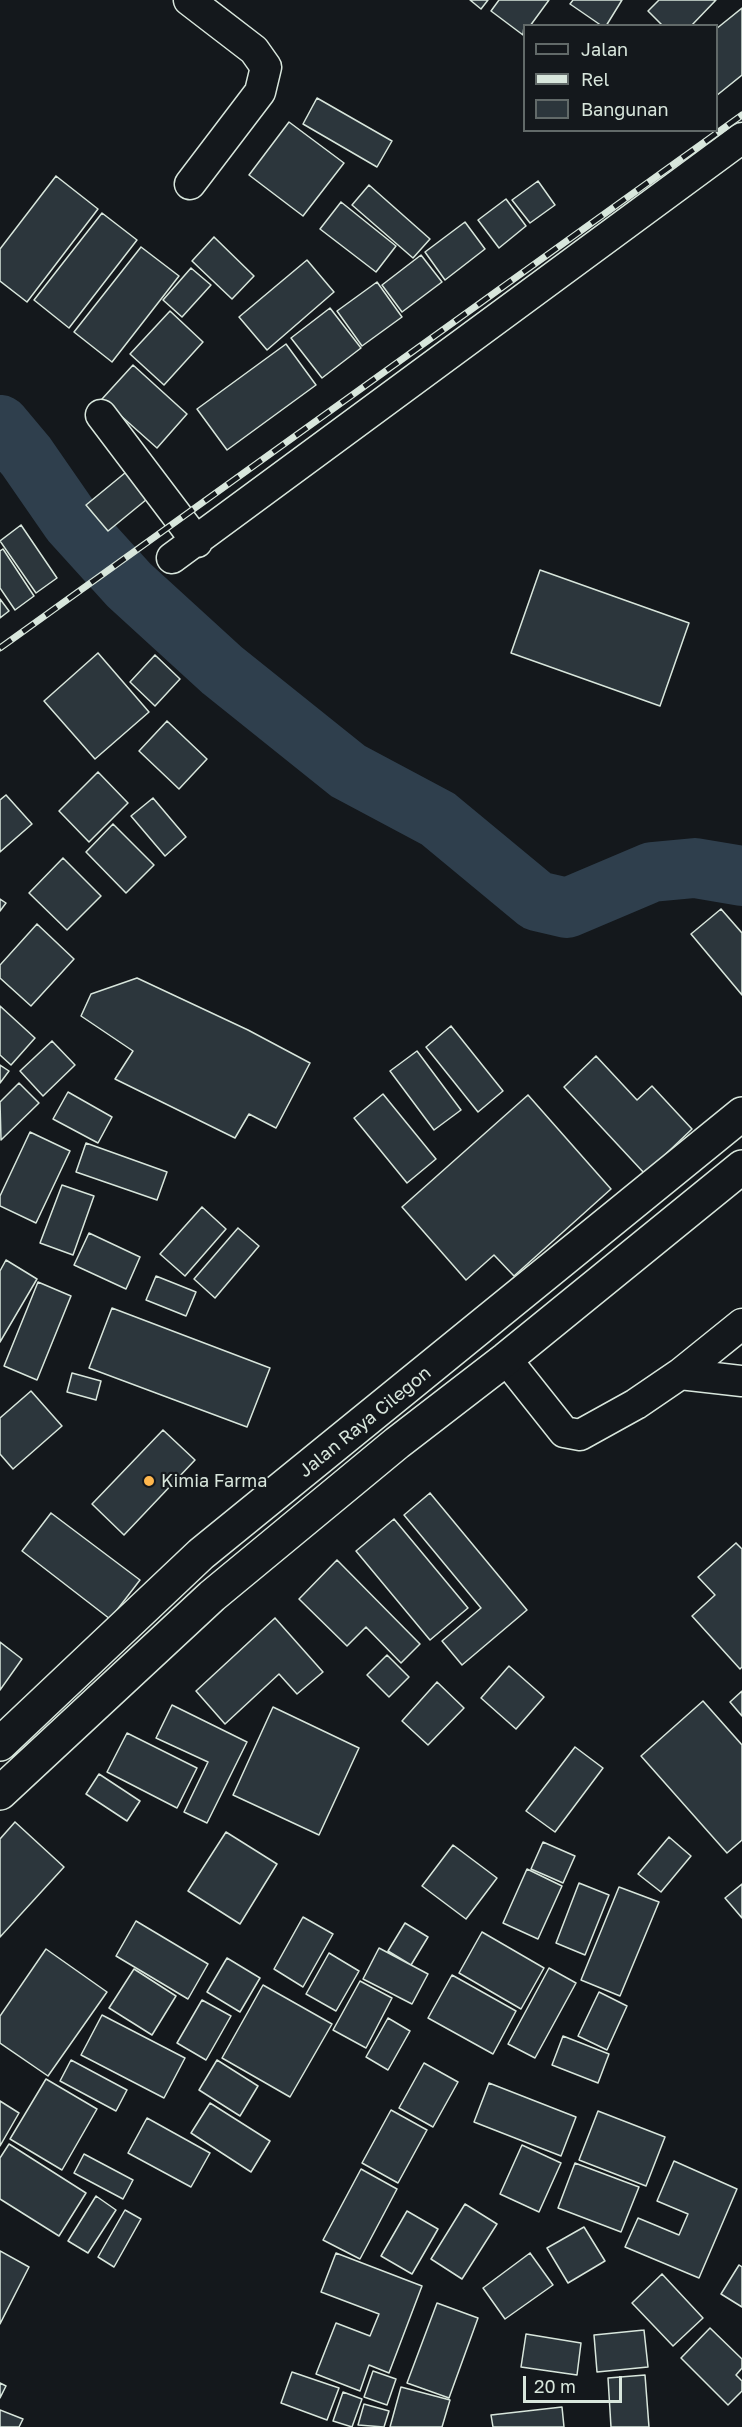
<!DOCTYPE html>
<html>
<head>
<meta charset="utf-8">
<style>
	body { margin:0 }
	#map { position:relative; width:742px; height:2427px; overflow:hidden; background:#14181c; font-family:"Golos Text",sans-serif }
	canvas { display:block }
	.legend { position:absolute; left:523px; top:24px; width:195px; height:108px; box-sizing:border-box; background:#14181c; border:2px solid #626a69; margin:0; padding:8px 10px; list-style:none; font-size:18px; color:#d8e6dc }
	.legend li { display:flex; align-items:center; gap:12px; height:30px }
	.legend b { width:30px; border:2px solid #626a69 }
	.scale { position:absolute; left:523px; top:2376px; width:99px; height:27px; box-sizing:border-box; border:3px solid #d8e6dc; border-top:0; padding-left:8px; font-size:18px; line-height:21px; white-space:nowrap; color:#d8e6dc; -webkit-text-stroke:4px #14181c; paint-order:stroke }
</style>
</head>
<body>
<div id="map">
<canvas width="742" height="2427"></canvas>
<ul class="legend">
<li><b style="height:8px;background:#14181c"></b>Jalan</li>
<li><b style="height:8px;background:#d8e6dc"></b>Rel</li>
<li><b style="height:16px;background:#2c363c"></b>Bangunan</li>
</ul>
<div class="scale">20 m</div>
</div>
<script>
const context = document.querySelector('canvas').getContext('2d');
context.lineJoin = 'round';
function toPath(rows) {
  const path = new Path2D();
  for (const r of rows) {
    path.moveTo(r[0], r[1]);
    for (let i = 2; i < r.length; i += 2) path.lineTo(r[i], r[i + 1]);
  }
  return path;
}
function trace(path, color, width, dash) {
  context.strokeStyle = color;
  context.lineWidth = width;
  context.lineCap = dash ? 'butt' : 'round';
  context.setLineDash(dash || []);
  context.stroke(path);
}
function fill(path, color) {
  context.fillStyle = color;
  context.fill(path, 'evenodd');
}
function write(font, color, halo, rows, align = 'center') {
  context.font = font + ' "Golos Text",sans-serif';
  context.lineWidth = 4.5;
  context.setLineDash([]);
  context.textBaseline = 'middle';
  context.strokeStyle = halo;
  context.fillStyle = color;
  for (const [text, x, y, turn = 0] of rows) {
    context.save();
    context.translate(x, y);
    context.rotate((+turn || 0) * Math.PI / 180);
    context.textAlign = isNaN(turn) ? turn : align;
    if (halo) context.strokeText(text, 0, 0);
    context.fillText(text, 0, 0);
    context.restore();
  }
}
const river = toPath([
	[0,425,26,456,71,521,129,585,222,670,348,771,438,819,537,901,567,908,652,872,695,868,742,876]
]);
const building = toPath([
	[470,0,488,0,481,9,470,0],
	[499,0,549,0,530,26,524,26,523,35,491,11,499,0],
	[573,0,622,0,606,26,602,26,570,4,573,0],
	[659,0,716,0,691,26,663,26,648,11,659,0],
	[742,8,742,75,716,96,716,29,742,8],
	[317,98,392,141,377,167,303,124,317,98],
	[289,122,344,163,303,216,249,175,289,122],
	[56,176,98,209,27,302,0,281,0,249,56,176],
	[538,181,555,205,530,223,512,200,538,181],
	[369,185,430,239,413,258,352,205,369,185],
	[506,199,526,226,499,248,478,220,506,199],
	[341,202,396,246,376,272,320,229,341,202],
	[102,213,137,240,69,328,34,300,102,213],
	[465,222,485,249,445,280,425,252,465,222],
	[214,237,254,276,232,299,192,261,214,237],
	[141,247,179,276,112,362,74,332,141,247],
	[421,255,442,282,402,312,382,285,421,255],
	[307,260,334,292,267,350,239,317,307,260],
	[191,268,211,285,182,317,163,300,191,268],
	[377,282,402,317,362,346,337,311,377,282],
	[330,308,361,348,322,378,291,338,330,308],
	[170,311,203,342,164,385,130,354,170,311],
	[286,344,316,385,227,450,197,409,286,344],
	[133,365,187,414,157,448,102,399,133,365],
	[131,468,152,495,108,531,86,505,131,468],
	[21,525,57,578,36,593,0,541,21,525],
	[3,549,34,596,15,610,0,588,0,551,3,549],
	[540,570,689,623,660,706,511,653,540,570],
	[0,599,9,611,0,618,0,599],
	[98,653,149,712,95,759,44,701,98,653],
	[155,655,180,679,155,706,130,682,155,655],
	[167,721,207,759,179,789,139,751,167,721],
	[98,772,128,803,89,842,59,811,98,772],
	[6,795,32,824,0,852,0,800,6,795],
	[153,798,186,837,165,856,131,816,153,798],
	[113,824,154,865,126,893,86,852,113,824],
	[63,858,101,896,67,930,29,893,63,858],
	[0,899,6,903,0,911,0,899],
	[721,909,742,933,742,995,691,934,721,909],
	[37,924,74,959,31,1006,0,978,0,965,37,924],
	[137,978,248,1030,310,1063,276,1128,249,1114,235,1138,115,1079,133,1051,81,1016,91,994,137,978],
	[0,1006,35,1038,11,1065,0,1055,0,1006],
	[451,1026,503,1091,478,1112,426,1047,451,1026],
	[52,1041,75,1065,43,1096,20,1071,52,1041],
	[417,1051,461,1110,434,1130,390,1071,417,1051],
	[596,1056,637,1100,652,1086,692,1129,645,1174,564,1087,596,1056],
	[0,1065,9,1071,0,1083,0,1065],
	[19,1083,39,1103,1,1140,0,1102,19,1083],
	[68,1092,112,1117,98,1143,53,1119,68,1092],
	[383,1094,436,1159,407,1183,354,1118,383,1094],
	[528,1095,611,1189,514,1276,494,1255,466,1280,402,1207,528,1095],
	[30,1132,70,1151,36,1223,0,1206,0,1196,30,1132],
	[86,1143,167,1172,157,1200,76,1172,86,1143],
	[62,1185,94,1196,73,1255,40,1243,62,1185],
	[202,1207,226,1229,185,1276,160,1254,202,1207],
	[238,1228,259,1246,215,1298,194,1279,238,1228],
	[89,1233,140,1257,126,1289,74,1265,89,1233],
	[6,1260,37,1279,0,1342,0,1271,6,1260],
	[156,1276,196,1292,186,1316,146,1300,156,1276],
	[38,1282,71,1296,37,1380,4,1366,38,1282],
	[112,1308,270,1368,247,1427,89,1368,112,1308],
	[72,1373,101,1381,96,1400,67,1392,72,1373],
	[31,1391,62,1426,13,1469,0,1454,0,1418,31,1391],
	[163,1430,195,1460,124,1535,92,1504,163,1430],
	[430,1493,527,1610,462,1665,442,1641,481,1608,404,1515,430,1493],
	[51,1513,140,1580,110,1619,22,1551,51,1513],
	[394,1519,468,1608,430,1640,356,1551,394,1519],
	[736,1543,742,1549,742,1667,740,1669,692,1616,715,1595,698,1577,736,1543],
	[337,1560,420,1644,401,1663,366,1627,347,1646,299,1599,337,1560],
	[275,1618,323,1672,297,1694,279,1674,225,1724,196,1691,275,1618],
	[0,1642,22,1659,0,1690,0,1642],
	[387,1655,409,1677,389,1697,367,1675,387,1655],
	[509,1666,544,1697,516,1729,481,1698,509,1666],
	[437,1682,464,1708,428,1745,402,1721,437,1682],
	[742,1691,742,1716,730,1702,742,1691],
	[703,1701,742,1745,742,1840,727,1853,641,1756,703,1701],
	[172,1705,247,1742,207,1823,184,1812,208,1762,156,1738,172,1705],
	[273,1707,359,1748,319,1835,233,1795,273,1707],
	[127,1733,197,1768,177,1808,107,1772,127,1733],
	[575,1747,603,1768,555,1832,526,1811,575,1747],
	[99,1774,140,1801,127,1821,86,1794,99,1774],
	[15,1822,64,1867,0,1937,0,1839,15,1822],
	[226,1832,277,1864,240,1924,188,1891,226,1832],
	[669,1837,691,1856,661,1892,638,1874,669,1837],
	[543,1842,575,1856,563,1883,531,1869,543,1842],
	[453,1845,497,1878,466,1919,422,1886,453,1845],
	[527,1869,562,1886,538,1939,503,1923,527,1869],
	[579,1883,609,1895,585,1955,556,1943,579,1883],
	[742,1884,742,1918,725,1898,742,1884],
	[619,1887,659,1902,620,1996,581,1980,619,1887],
	[303,1917,333,1934,303,1987,274,1969,303,1917],
	[136,1921,208,1964,188,1999,116,1956,136,1921],
	[405,1923,428,1937,411,1965,388,1951,405,1923],
	[482,1932,544,1968,521,2009,459,1973,482,1932],
	[379,1948,428,1974,412,2004,363,1979,379,1948],
	[46,1949,107,1992,48,2076,0,2043,0,2016,46,1949],
	[329,1953,359,1971,336,2011,306,1994,329,1953],
	[227,1958,260,1978,240,2012,207,1992,227,1958],
	[549,1968,576,1983,535,2058,508,2044,549,1968],
	[134,1969,176,1996,152,2035,109,2008,134,1969],
	[452,1975,516,2011,493,2054,428,2018,452,1975],
	[360,1981,392,1998,366,2048,333,2030,360,1981],
	[263,1985,332,2024,290,2097,222,2058,263,1985],
	[599,1992,627,2006,607,2050,578,2036,599,1992],
	[202,2000,231,2016,206,2060,177,2043,202,2000],
	[102,2015,185,2058,164,2098,81,2055,102,2015],
	[388,2018,410,2031,388,2070,366,2057,388,2018],
	[563,2036,609,2054,598,2083,552,2065,563,2036],
	[71,2060,127,2090,116,2111,60,2081,71,2060],
	[217,2060,258,2086,240,2116,199,2090,217,2060],
	[424,2063,458,2082,433,2127,399,2108,424,2063],
	[46,2079,97,2109,62,2170,10,2139,46,2079],
	[489,2083,576,2117,561,2156,474,2122,489,2083],
	[0,2101,19,2113,0,2146,0,2101],
	[210,2103,270,2141,251,2172,191,2133,210,2103],
	[391,2110,427,2130,398,2183,362,2163,391,2110],
	[598,2111,665,2137,646,2186,579,2160,598,2111],
	[147,2118,210,2153,191,2187,128,2153,147,2118],
	[9,2144,86,2193,59,2236,0,2199,0,2158,9,2144],
	[522,2145,561,2163,539,2212,500,2194,522,2145],
	[84,2154,133,2180,123,2199,74,2173,84,2154],
	[674,2161,737,2189,699,2278,625,2247,638,2218,679,2235,688,2214,657,2201,674,2161],
	[575,2163,639,2187,621,2232,558,2208,575,2163],
	[361,2169,397,2189,360,2259,323,2240,361,2169],
	[96,2196,116,2210,88,2253,68,2241,96,2196],
	[465,2204,497,2224,462,2279,431,2259,465,2204],
	[125,2210,141,2219,114,2267,98,2257,125,2210],
	[407,2211,438,2229,412,2274,381,2256,407,2211],
	[584,2227,605,2261,568,2283,547,2248,584,2227],
	[0,2251,29,2267,0,2324,0,2251],
	[336,2253,422,2286,389,2373,369,2365,360,2391,316,2374,336,2323,370,2336,379,2314,321,2292,336,2253],
	[530,2253,553,2285,505,2319,483,2288,530,2253],
	[739,2265,742,2267,742,2307,721,2294,739,2265],
	[662,2274,703,2318,673,2346,632,2303,662,2274],
	[437,2303,478,2318,449,2398,407,2383,437,2303],
	[710,2328,742,2359,742,2368,736,2375,742,2381,742,2391,728,2405,681,2358,710,2328],
	[644,2330,648,2367,597,2372,594,2335,644,2330],
	[526,2334,581,2343,577,2375,521,2367,526,2334],
	[373,2371,396,2379,387,2405,364,2397,373,2371],
	[292,2372,339,2388,327,2420,281,2403,292,2372],
	[645,2375,649,2427,611,2427,608,2378,645,2375],
	[0,2383,6,2386,0,2398,0,2383],
	[401,2387,450,2400,442,2427,390,2427,401,2387],
	[343,2392,362,2399,352,2427,333,2421,343,2392],
	[364,2404,389,2411,384,2427,358,2425,364,2404],
	[562,2407,564,2427,493,2427,491,2415,562,2407],
	[0,2410,23,2419,19,2427,0,2427,0,2410]
]);
const street = toPath([
	[189,0,254,50,266,67,260,92,190,184],
	[101,415,197,542],
	[172,558,742,138],
	[506,1359,564,1432,580,1435,636,1404,680,1374,742,1381],
	[680,1374,742,1324]
]);
const highway = toPath([
	[0,1744,201,1554,742,1114],
	[0,1793,212,1596,397,1443,506,1359,742,1167]
]);
const rail = toPath([
	[0,648,742,115]
]);
const markers = [
	[149,1481,6,"#ffb74d"]
];
const streetNames = [
	["Jalan Raya Cilegon",365,1422,-39]
];
const poiNames = [
	["Kimia Farma",161,1481]
];
trace(river, '#2f3f4d', 60);
fill(building, '#2c363c');
trace(building, '#d8e6dc', 1.5);
trace(street, '#d8e6dc', 33);
trace(highway, '#d8e6dc', 36);
trace(street, '#14181c', 30);
trace(highway, '#14181c', 33);
trace(rail, '#d8e6dc', 7);
trace(rail, '#14181c', 4.5, [14]);
for (const [x, y, r, color] of markers) {
  const dot = new Path2D();
  dot.arc(x, y, r, 0, 2 * Math.PI);
  context.fillStyle = color;
  context.fill(dot);
  trace(dot, '#14181c', 2);
}
write('18px', '#d8e6dc', '#14181c', streetNames);
write('18px', '#d8e6dc', '#14181c', poiNames, 'left');
</script>
</body>
</html>
